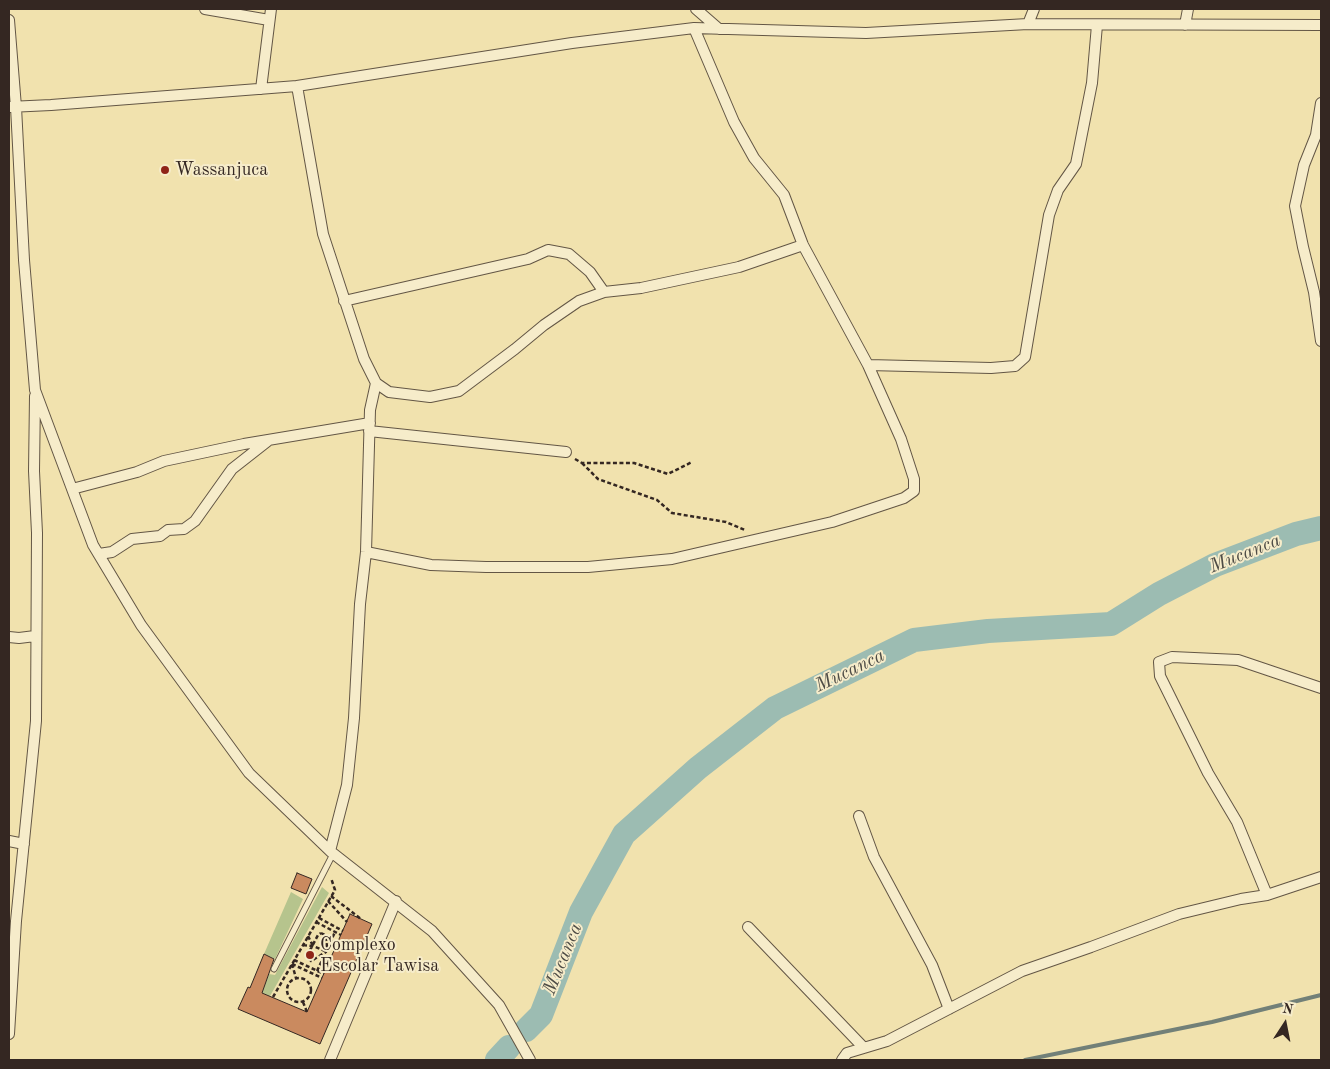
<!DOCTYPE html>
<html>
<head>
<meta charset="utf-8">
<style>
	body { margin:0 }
	#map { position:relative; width:1330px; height:1069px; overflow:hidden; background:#f1e2ae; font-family:"Old Standard TT",serif }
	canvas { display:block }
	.frame { position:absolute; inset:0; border:10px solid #342722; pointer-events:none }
	.north { position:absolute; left:1260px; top:999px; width:50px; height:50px; -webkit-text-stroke:4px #f6ecca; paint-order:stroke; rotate:11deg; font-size:14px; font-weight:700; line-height:20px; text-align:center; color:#342722 }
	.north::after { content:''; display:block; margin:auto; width:18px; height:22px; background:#342722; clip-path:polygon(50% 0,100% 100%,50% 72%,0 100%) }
</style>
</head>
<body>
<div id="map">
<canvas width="1330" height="1069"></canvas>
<div class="frame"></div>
<div class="north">N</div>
</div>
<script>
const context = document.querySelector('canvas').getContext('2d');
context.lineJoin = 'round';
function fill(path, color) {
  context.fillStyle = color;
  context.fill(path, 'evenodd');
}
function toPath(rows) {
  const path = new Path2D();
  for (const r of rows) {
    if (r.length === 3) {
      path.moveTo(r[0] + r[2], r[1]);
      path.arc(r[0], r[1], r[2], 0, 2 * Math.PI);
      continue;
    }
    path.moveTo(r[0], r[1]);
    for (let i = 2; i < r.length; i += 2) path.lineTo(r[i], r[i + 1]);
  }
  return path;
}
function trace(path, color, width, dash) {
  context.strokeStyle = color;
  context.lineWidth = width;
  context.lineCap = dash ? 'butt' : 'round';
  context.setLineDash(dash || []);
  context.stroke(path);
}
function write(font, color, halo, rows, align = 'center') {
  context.font = font + ' "Old Standard TT",serif';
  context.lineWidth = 4;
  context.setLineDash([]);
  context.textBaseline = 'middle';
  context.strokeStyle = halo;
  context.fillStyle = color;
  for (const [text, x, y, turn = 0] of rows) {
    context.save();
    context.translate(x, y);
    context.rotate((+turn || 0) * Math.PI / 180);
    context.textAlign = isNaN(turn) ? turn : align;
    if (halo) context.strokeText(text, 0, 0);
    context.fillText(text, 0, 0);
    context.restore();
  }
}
const green = toPath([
	[322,887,329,893,270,996,262,993,269,974,275,975],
	[291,892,303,899,275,959,264,954]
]);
const stream = toPath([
	[1025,1060,1212,1022,1321,995]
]);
const river = toPath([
	[526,1030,541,1015,581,912,624,834,698,768,775,708,914,640,988,631,1111,624,1159,594,1215,565,1296,534,1321,528],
	[497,1060,509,1047]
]);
const building = toPath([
	[297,873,312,879,306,894,291,888,297,873],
	[350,914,372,924,320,1044,238,1009,248,987,250,988,264,954,274,959,262,993,307,1012,350,914]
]);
const path = toPath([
	[575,459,582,463,634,463,668,474,692,462],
	[582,463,598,479,657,500,672,513,726,522,745,530],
	[331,896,361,919],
	[328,901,347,922],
	[319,918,343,931],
	[316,922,341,935],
	[321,933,325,935,327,942,326,952,311,961,307,956,318,935,321,933],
	[308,936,313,946],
	[303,945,313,946,325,951],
	[327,949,335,932],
	[294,960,324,974],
	[292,964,322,978],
	[292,964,296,978],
	[317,971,325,954],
	[299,990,12],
	[273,997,335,890,331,878],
	[303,1002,307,1012]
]);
const lane = toPath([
	[274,969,333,854]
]);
const street = toPath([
	[205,9,269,20],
	[696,9,719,29],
	[9,20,16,107,24,260,35,390,93,545,141,625,249,773,330,851,432,931,499,1005,530,1060],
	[1028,24,1034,9],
	[1185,25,1188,9],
	[297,86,323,234,364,359,376,383,370,410,366,552,360,604,354,718,347,785,330,851],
	[261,89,271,9],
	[1321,103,1316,135,1304,165,1295,206,1303,247,1314,292,1321,341],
	[9,107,51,105,297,86,572,43,694,28,866,33,1028,24,1321,25],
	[344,301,528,259,548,250,569,254,590,272,604,292],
	[868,365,991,368,1015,366,1025,357,1049,215,1058,190,1076,164,1092,83,1097,25],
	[376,383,389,392,430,397,459,391,515,349,544,325,579,301,604,292,641,288,739,267,803,245],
	[369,431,566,452],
	[72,489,137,472,164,461,244,444,370,423],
	[366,552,431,565,486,567,588,567,672,559,832,522,904,498,914,491,914,479,901,439,868,365,803,245,784,195,754,158,734,122,694,28],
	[99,554,112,552,132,539,160,536,168,530,184,529,195,521,232,469,269,440],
	[9,637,19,638,35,636],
	[859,816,874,857,932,965,949,1009],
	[9,841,24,844],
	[1267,895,1237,822,1208,773,1160,676,1159,662,1172,657,1238,660,1321,688],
	[748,927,864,1048],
	[9,1034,16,921,36,721,37,533,34,471,35,396],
	[330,1060,396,901],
	[842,1060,847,1053,887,1041,1022,971,1091,947,1179,914,1241,899,1267,895,1321,877]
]);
const markers = [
	[165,170,5,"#8f2418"],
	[310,955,5,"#8f2418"]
];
const poiNames = [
	["Wassanjuca",175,170],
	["Complexo",320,945],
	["Escolar Tawisa",320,966]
];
const waterNames = [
	["Mucanca",1245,554,-22],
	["Mucanca",850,671,-26],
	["Mucanca",563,959,-68]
];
fill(green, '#b6c48d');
trace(stream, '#728078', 4);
trace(river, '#9cbcb2', 24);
fill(building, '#ca8a5f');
trace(building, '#342722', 1);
trace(lane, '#635645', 7);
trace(street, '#635645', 12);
trace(path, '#342722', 2.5, [4, 2.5]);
trace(lane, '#f6ecca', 5);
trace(street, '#f6ecca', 10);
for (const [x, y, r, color] of markers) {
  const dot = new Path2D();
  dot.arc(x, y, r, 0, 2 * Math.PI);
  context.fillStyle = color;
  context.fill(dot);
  trace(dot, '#f6ecca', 2);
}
write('18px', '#342722', '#f6ecca', poiNames, 'left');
write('italic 19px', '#4e4c46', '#f6ecca', waterNames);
</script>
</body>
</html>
